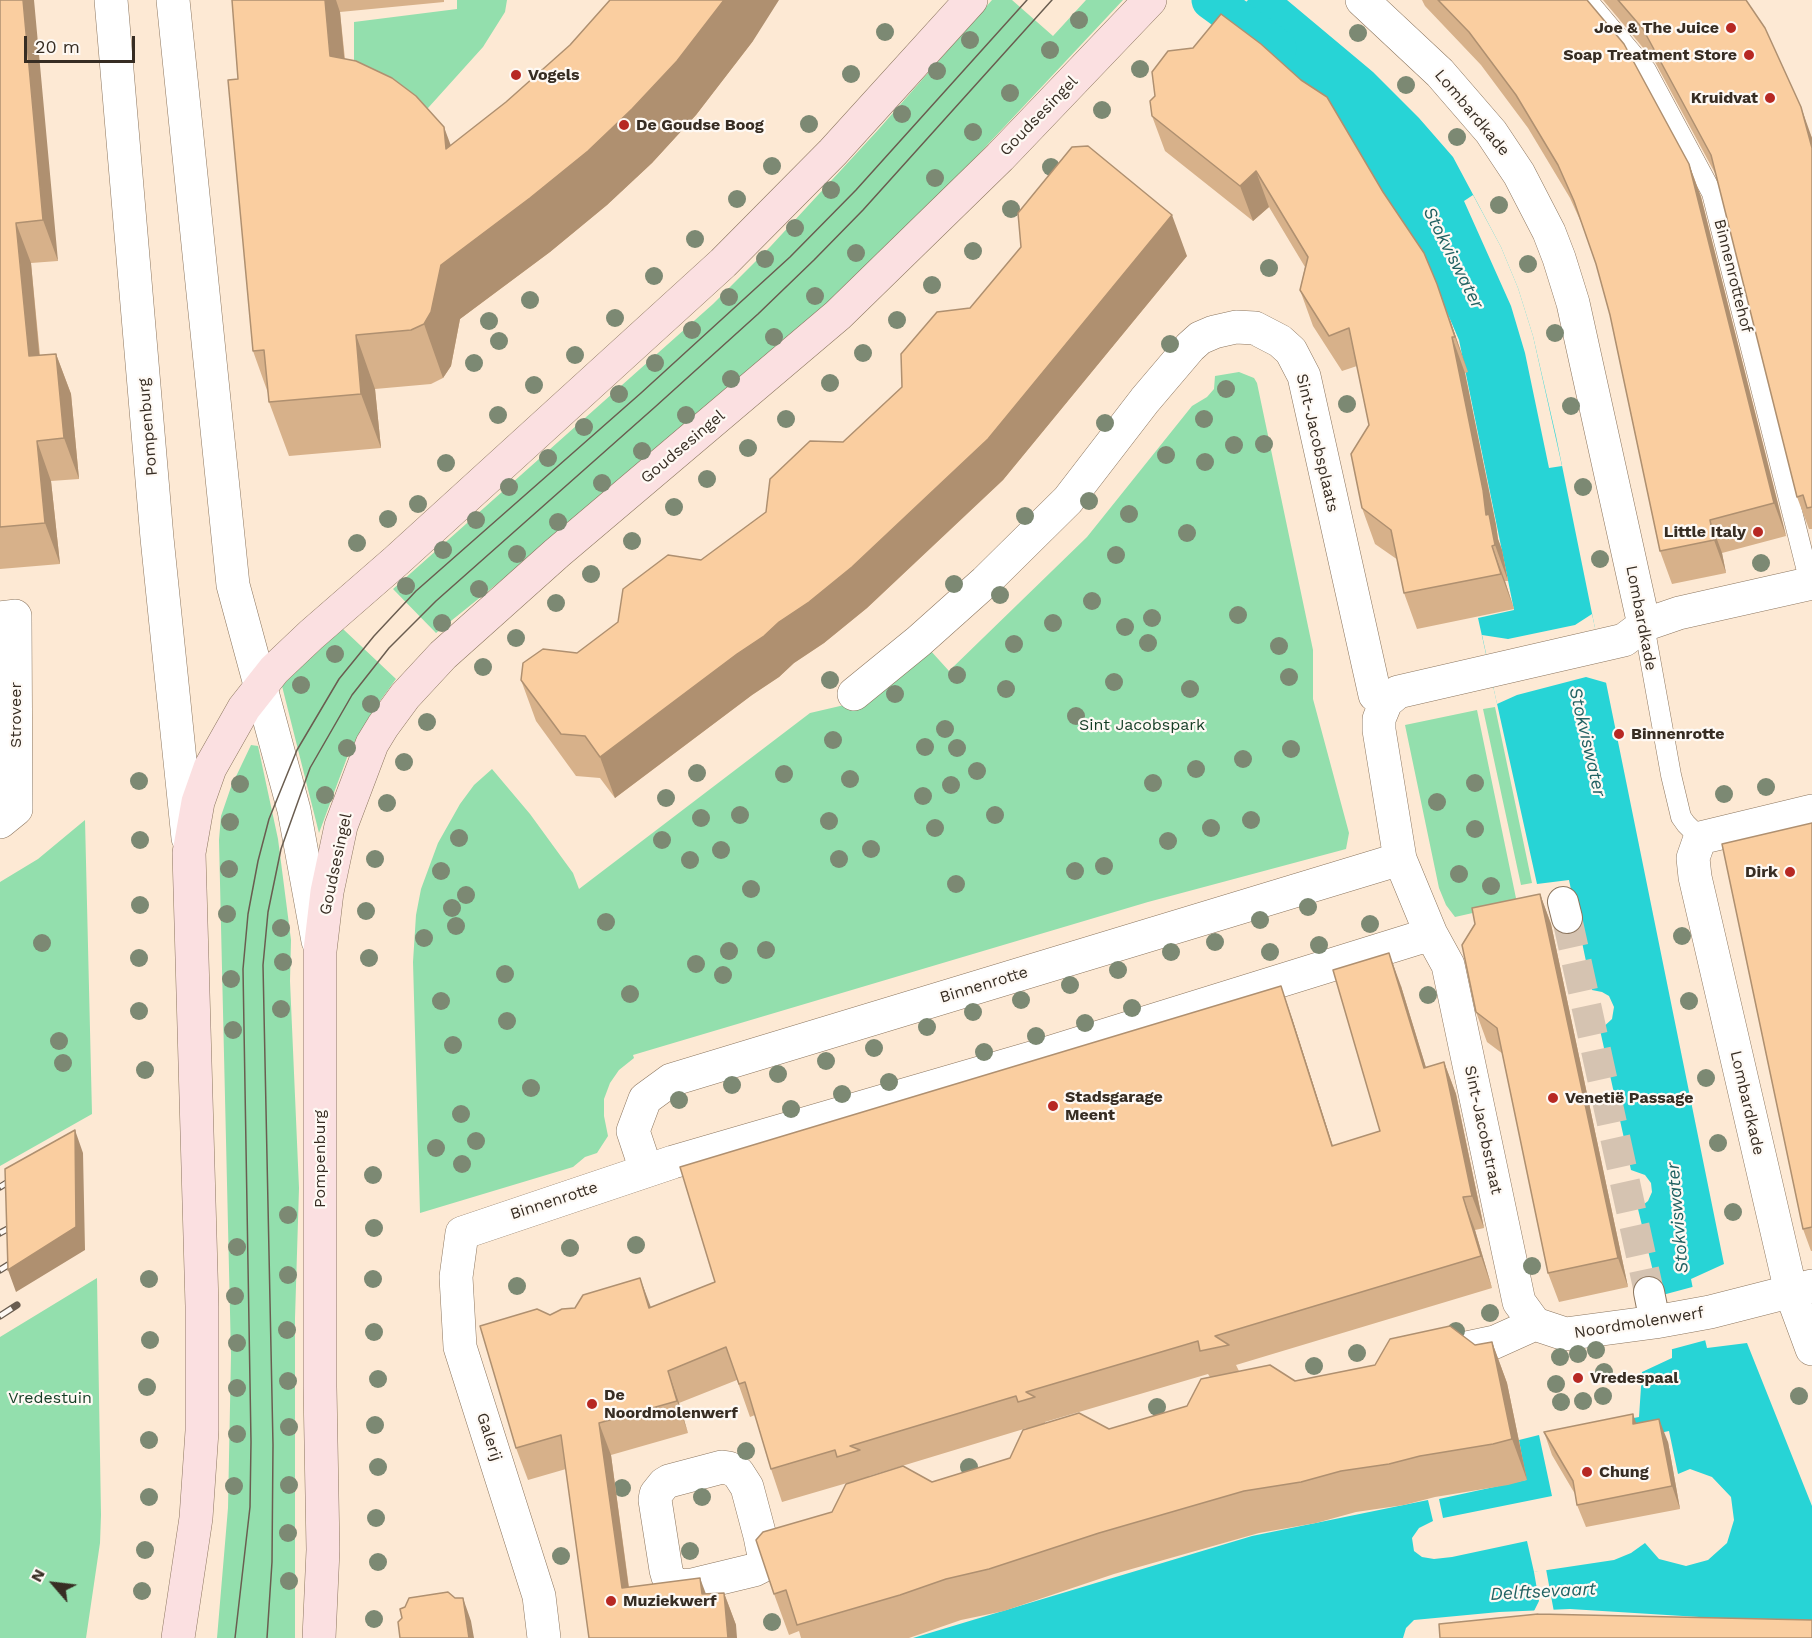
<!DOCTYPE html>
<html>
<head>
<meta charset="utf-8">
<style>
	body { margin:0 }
	#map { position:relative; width:1812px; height:1638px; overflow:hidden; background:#fde9d4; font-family:"Work Sans",sans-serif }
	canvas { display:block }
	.north { position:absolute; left:24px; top:1554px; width:60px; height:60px; -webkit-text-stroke:4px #fef9f4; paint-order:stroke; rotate:298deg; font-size:16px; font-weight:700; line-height:24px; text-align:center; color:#372d23 }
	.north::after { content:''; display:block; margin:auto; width:21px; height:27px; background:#372d23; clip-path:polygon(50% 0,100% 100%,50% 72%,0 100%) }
	.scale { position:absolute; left:24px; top:36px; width:111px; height:27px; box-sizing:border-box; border:3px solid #372d23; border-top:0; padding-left:8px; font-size:18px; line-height:21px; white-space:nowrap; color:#372d23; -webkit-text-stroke:4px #fef9f4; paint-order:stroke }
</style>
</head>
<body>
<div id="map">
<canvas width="1812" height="1638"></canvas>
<div class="north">N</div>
<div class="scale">20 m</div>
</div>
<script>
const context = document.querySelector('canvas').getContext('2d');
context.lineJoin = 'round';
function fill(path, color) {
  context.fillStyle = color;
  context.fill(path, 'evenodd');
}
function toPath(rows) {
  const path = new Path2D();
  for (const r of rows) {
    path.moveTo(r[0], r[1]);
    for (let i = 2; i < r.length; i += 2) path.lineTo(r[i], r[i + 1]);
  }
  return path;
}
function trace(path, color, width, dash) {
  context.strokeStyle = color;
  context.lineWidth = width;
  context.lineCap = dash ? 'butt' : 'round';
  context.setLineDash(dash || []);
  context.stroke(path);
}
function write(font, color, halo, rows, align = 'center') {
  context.font = font + ' "Work Sans",sans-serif';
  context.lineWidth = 4.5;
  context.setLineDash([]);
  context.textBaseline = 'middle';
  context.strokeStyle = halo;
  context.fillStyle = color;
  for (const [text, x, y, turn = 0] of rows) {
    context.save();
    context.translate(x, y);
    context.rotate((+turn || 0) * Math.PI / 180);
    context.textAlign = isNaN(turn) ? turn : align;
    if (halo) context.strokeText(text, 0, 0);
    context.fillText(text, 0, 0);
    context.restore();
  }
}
const green = toPath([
	[457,0,507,0,505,12,483,47,419,118,354,67,354,22,457,9],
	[992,0,1012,0,1053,36,1086,0,1123,0,889,250,606,496,436,633,393,589,713,304,770,247,878,130],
	[1239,372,1254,378,1257,383,1313,650,1313,699,1349,833,1346,849,1148,902,633,1055,634,1058,619,1070,610,1083,604,1099,604,1116,608,1136,597,1153,585,1157,573,1167,420,1213,413,962,416,915,421,889,438,843,460,804,474,785,492,769,530,814,573,873,579,889,810,713,853,703,930,650,949,671,1087,537,1192,406,1207,397,1214,389,1215,376],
	[343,629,396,679,377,705,348,755,319,833,282,686,305,662],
	[1495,707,1532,883,1521,885,1483,709],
	[1477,710,1517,903,1455,917,1446,905,1439,888,1405,725],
	[251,745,258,746,278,839,291,940,290,981,299,1188,295,1318,295,1638,217,1638,228,1508,231,1355,219,840,221,816,231,787],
	[85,820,92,1114,0,1166,0,882,38,859],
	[97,1278,101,1515,100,1543,86,1638,0,1638,0,1337]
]);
const water = toPath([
	[1248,0,1287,0,1373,72,1419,118,1453,157,1501,247,1518,288,1533,336,1556,436,1724,1264,1691,1279,1693,1289,1707,1348,1747,1343,1812,1506,1812,1624,1570,1609,1499,1612,1414,1620,1406,1628,1403,1638,913,1638,1252,1536,1428,1500,1433,1521,1419,1528,1412,1538,1414,1551,1422,1557,1434,1559,1452,1557,1527,1541,1534,1572,1614,1560,1631,1553,1645,1543,1659,1559,1686,1566,1708,1560,1727,1543,1734,1520,1731,1497,1712,1477,1690,1469,1678,1474,1669,1431,1573,1451,1572,1430,1639,1417,1642,1372,1672,1358,1672,1350,1638,1209,1648,1201,1652,1192,1651,1183,1645,1175,1631,1170,1600,1030,1612,1019,1614,1007,1609,996,1602,992,1592,990,1569,880,1537,884,1478,618,1514,610,1459,340,1443,303,1189,64],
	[1539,1435,1552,1496,1443,1518,1439,1499,1526,1480,1519,1440]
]);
const pier = toPath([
	[1473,195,1501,247,1518,288,1533,336,1562,466,1549,468,1525,353,1511,306,1464,201],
	[1592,614,1607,683,1586,677,1517,695,1497,704,1482,635,1508,639,1575,625],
	[1696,1286,1710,1339,1669,1350,1655,1297],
	[1546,1569,1554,1612,1533,1613,1539,1601,1534,1572]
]);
const canal = toPath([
	[1211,0,1277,48]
]);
const pedestrianTunnel = toPath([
	[1567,918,1649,1292]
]);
const service = toPath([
	[1587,0,1646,70,1712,193,1810,583],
	[1644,625,1671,775,1681,817,1686,824,1700,838]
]);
const pedestrian = toPath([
	[1563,902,1567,918],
	[1649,1292,1655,1322]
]);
const minor = toPath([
	[1362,0,1440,73,1491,132,1519,174,1549,232,1559,258,1573,303,1644,625],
	[0,618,15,616,16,809,0,822],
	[854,694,919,641,985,582,1068,500,1145,400,1190,347,1200,338,1214,332,1236,327,1255,328,1280,341,1291,351,1304,376,1375,695,1386,702,1379,719,1379,730,1400,859,1431,934,1448,965,1519,1302,1535,1324],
	[1386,702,1398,692,1624,640,1644,625,1679,613,1812,583],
	[1812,811,1700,838,1693,858,1695,877,1791,1292,1812,1349],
	[646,1170,633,1131,645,1099,671,1080,1400,859],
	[1448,1352,1495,1342,1535,1324,1565,1334,1655,1322,1710,1312,1812,1286],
	[722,1467,729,1468,738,1473,747,1487,760,1536,764,1556,763,1561,760,1567,754,1570,692,1585,682,1586,674,1583,668,1577,666,1570,655,1500,656,1494,664,1484,669,1481,722,1467],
	[544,1638,539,1596,460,1347,456,1277,462,1233,673,1162,1038,1056,1431,934]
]);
const tertiary = toPath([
	[111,0,157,538,188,838],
	[173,0,233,585,294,810,318,941]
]);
const secondary = toPath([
	[178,1638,196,1518,202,1431,202,1306,189,853,198,802,210,768,244,708,274,670,311,635,396,561,723,263,833,152,971,0],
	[319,1638,323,1550,320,1387,320,951,327,892,341,826,372,744,383,726,405,696,443,655,557,553,838,315,1000,157,1150,0]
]);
const tram = toPath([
	[235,1638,250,1507,251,1442,243,969,248,914,258,861,269,819,297,750,339,679,374,636,416,591,641,393,790,257,856,190,1027,0],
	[267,1638,272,1562,273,1445,263,965,268,912,281,849,310,768,352,695,389,648,436,601,655,407,758,314,814,260,863,210,1052,0]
]);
const rail = toPath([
	[0,1187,13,1179],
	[0,1233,15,1225],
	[0,1270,16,1260],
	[0,1316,17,1305]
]);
const trees = [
	[1079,20],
	[885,32],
	[1358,33],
	[970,40],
	[1050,50],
	[1140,69],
	[937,71],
	[851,74],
	[1406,85],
	[1010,93],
	[1102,110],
	[902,114],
	[809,124],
	[973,132],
	[1457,137],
	[772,166],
	[1051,167],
	[935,178],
	[831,190],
	[737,199],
	[1499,205],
	[1011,209],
	[795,228],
	[695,239],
	[973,251],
	[856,253],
	[765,259],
	[1528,264],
	[1269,268],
	[654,276],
	[932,285],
	[815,296],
	[729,297],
	[530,300],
	[615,318],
	[897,320],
	[489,321],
	[692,330],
	[1555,333],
	[774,337],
	[499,341],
	[1170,344],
	[863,353],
	[575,355],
	[474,363],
	[655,363],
	[731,379],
	[830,383],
	[534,385],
	[1226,389],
	[619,394],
	[1347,404],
	[1571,406],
	[498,415],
	[686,415],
	[786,419],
	[1204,419],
	[1105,423],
	[584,427],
	[1264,444],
	[1234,445],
	[748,448],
	[642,451],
	[1166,455],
	[548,458],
	[1205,462],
	[446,463],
	[707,479],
	[602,483],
	[509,487],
	[1583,487],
	[1089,501],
	[418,504],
	[674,507],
	[1129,514],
	[1025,516],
	[388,519],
	[476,520],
	[558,522],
	[1187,533],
	[632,541],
	[357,543],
	[443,550],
	[517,554],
	[1116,555],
	[1600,559],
	[1761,563],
	[591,574],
	[954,584],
	[406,586],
	[479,589],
	[1000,595],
	[1092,601],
	[556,603],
	[1238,615],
	[1152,618],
	[442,623],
	[1053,623],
	[1125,627],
	[516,638],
	[1148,643],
	[1014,644],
	[1279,646],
	[335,654],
	[483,667],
	[957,675],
	[1289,677],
	[830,680],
	[1114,682],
	[301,685],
	[1006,689],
	[1190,689],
	[895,694],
	[371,704],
	[1076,716],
	[427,722],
	[945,729],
	[833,740],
	[925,747],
	[347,748],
	[957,748],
	[1291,749],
	[1243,759],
	[404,762],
	[1196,769],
	[977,771],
	[697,773],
	[784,774],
	[850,779],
	[139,781],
	[1153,783],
	[1475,783],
	[240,784],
	[951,785],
	[1766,787],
	[1724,794],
	[325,795],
	[923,796],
	[666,798],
	[1437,802],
	[387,803],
	[740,815],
	[995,815],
	[701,818],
	[1251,820],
	[829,821],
	[230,822],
	[935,828],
	[1211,828],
	[1475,829],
	[459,838],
	[140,840],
	[662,840],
	[1168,841],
	[871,849],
	[721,850],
	[375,859],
	[839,859],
	[690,860],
	[1104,866],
	[229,869],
	[441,871],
	[1075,871],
	[1459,874],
	[956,884],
	[1491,886],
	[751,889],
	[466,895],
	[140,905],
	[1308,907],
	[452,908],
	[366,911],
	[227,914],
	[1260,920],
	[606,922],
	[1370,924],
	[456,926],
	[281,928],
	[1682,936],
	[424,938],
	[1215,942],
	[42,943],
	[1319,945],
	[766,950],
	[729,951],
	[1171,952],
	[1270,952],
	[139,958],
	[369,958],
	[283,962],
	[696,964],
	[1118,970],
	[505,974],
	[723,975],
	[231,979],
	[1070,985],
	[630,994],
	[1428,995],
	[1021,1000],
	[441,1001],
	[1689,1001],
	[1132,1008],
	[281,1009],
	[139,1011],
	[973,1012],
	[507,1021],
	[1085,1023],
	[927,1027],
	[233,1030],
	[1036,1036],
	[59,1041],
	[453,1045],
	[874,1048],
	[984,1052],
	[826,1061],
	[63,1063],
	[145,1070],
	[778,1074],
	[1706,1078],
	[889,1082],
	[732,1085],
	[531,1088],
	[842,1094],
	[679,1100],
	[791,1109],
	[461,1114],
	[476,1141],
	[1718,1143],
	[436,1148],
	[462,1164],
	[373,1175],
	[1733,1212],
	[288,1215],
	[374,1228],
	[636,1245],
	[237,1247],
	[570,1248],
	[1532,1266],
	[288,1275],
	[149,1279],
	[373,1279],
	[517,1286],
	[235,1296],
	[1490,1313],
	[287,1330],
	[1456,1331],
	[374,1332],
	[150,1340],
	[237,1343],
	[1596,1350],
	[1357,1353],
	[1578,1354],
	[1560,1357],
	[1314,1366],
	[1604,1372],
	[378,1379],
	[288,1381],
	[1556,1384],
	[147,1387],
	[237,1388],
	[1603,1396],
	[1799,1396],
	[1583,1401],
	[1561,1402],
	[1157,1407],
	[375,1425],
	[289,1427],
	[237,1434],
	[149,1440],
	[746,1451],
	[378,1467],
	[969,1467],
	[289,1485],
	[234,1486],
	[622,1488],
	[149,1497],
	[702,1497],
	[376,1518],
	[288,1533],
	[145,1550],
	[690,1551],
	[561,1556],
	[378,1562],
	[289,1581],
	[142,1591],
	[374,1619],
	[772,1622]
];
const wall = toPath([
	[0,0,58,261,31,263,40,355,56,354,71,394,79,479,51,481,60,564,0,569],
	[232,0,444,0,444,2,340,12,345,59,451,145,753,41,696,115,652,163,607,205,550,252,460,319,451,366,443,378,431,384,375,389,381,448,289,456,269,402,268,393,253,351,238,79],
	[1422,0,1587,0,1689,164,1701,197,1786,536,1722,553,1726,573,1672,584,1660,551,1610,315,1596,264,1585,231,1570,198,1528,128,1481,65,1425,6],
	[1603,0,1746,0,1812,138,1812,529,1809,529,1797,497,1716,175,1655,62],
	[1152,72,1450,320,1468,372,1465,373,1496,525,1498,539,1502,550,1508,581,1505,581,1514,609,1417,629,1404,593,1398,560,1375,544,1362,508,1369,425,1357,366,1342,371,1313,326,1300,290,1305,267,1269,207,1253,221,1165,151,1152,116,1155,96],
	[1187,256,1003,480,867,608,824,643,794,663,779,677,752,695,615,798,600,778,576,776,536,721,521,680,577,653,766,512,843,442,902,387,970,308],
	[1812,823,1812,1251,1811,1251,1803,1229],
	[1540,894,1551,924,1628,1287,1559,1302,1548,1273,1503,1054,1487,1042,1476,1012],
	[1401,986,1426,1068,1444,1062,1456,1094,1484,1228,1475,1230,1492,1288,1236,1365,1239,1371,1295,1381,1492,1342,1507,1383,1527,1480,1508,1485,1435,1497,1404,1505,1356,1512,1316,1523,1259,1533,1114,1574,1004,1611,961,1620,909,1638,801,1638,799,1631,789,1635,774,1594,832,1512,847,1483,782,1502,771,1469,755,1415,750,1417,737,1380,679,1403,688,1433,611,1455,629,1587,706,1594,724,1593,736,1625,589,1638,566,1469,528,1480,516,1448,550,1315,651,1307,715,1282,1292,1018,1333,1146,1380,1131],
	[1208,1374,1210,1377,1187,1406,1109,1429,1045,1423,1045,1422],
	[1027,1428,1010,1458,932,1482,869,1477,869,1476],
	[1636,1424,1668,1442,1680,1509,1586,1527,1577,1505,1575,1494,1552,1455,1544,1432]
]);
const shadedWall = toPath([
	[23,0,34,0,58,261,43,220],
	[325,0,336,0,340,12,349,110,330,56],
	[724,0,779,0,753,41,696,115,652,163,607,205,550,252,460,319,451,366,443,378,424,324,441,265],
	[1801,107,1812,138,1812,148],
	[444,127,464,181,446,149],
	[1689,164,1701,197,1786,536,1774,503],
	[1256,171,1269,207,1253,221,1240,186],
	[1172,215,1187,256,1003,480,867,608,824,643,794,663,779,677,752,695,615,798,600,757,779,622],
	[16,223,31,263,43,397,29,356],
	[1437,284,1450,320,1468,372,1455,337],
	[356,335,375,389,381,448,361,394],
	[1452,337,1465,373,1496,525,1498,539,1502,550,1508,581,1495,545,1486,515],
	[56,354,71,394,79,479,64,438],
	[37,441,51,481,60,564,45,523],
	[1710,520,1722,553,1726,573,1714,540],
	[1492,546,1505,581,1514,609,1501,574],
	[1540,894,1551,924,1628,1287,1618,1258],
	[1389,953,1401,986,1436,1100,1424,1068],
	[1281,986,1292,1018,1343,1178,1332,1146],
	[1444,1062,1456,1094,1484,1228,1472,1196],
	[75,1130,83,1153,85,1250,16,1292,8,1270],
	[1463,1197,1475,1230,1492,1288,1481,1256],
	[640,1278,652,1310,649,1308],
	[1492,1342,1507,1383,1527,1480,1512,1439],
	[668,1371,679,1403,688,1433,677,1401],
	[1633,1414,1641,1437,1633,1424],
	[1659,1419,1668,1442,1680,1509,1672,1486],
	[599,1423,611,1455,633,1620,622,1588],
	[700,1578,712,1610,702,1594],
	[724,1593,736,1625,737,1638,728,1638],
	[463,1598,471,1621,474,1638,469,1638]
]);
const building = toPath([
	[0,0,23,0,43,220,16,223,29,356,56,354,64,438,37,441,45,523,0,527,0,0],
	[232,0,325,0,330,56,356,61,392,78,416,96,444,127,446,149,506,102,570,45,610,0,724,0,677,61,632,109,588,151,530,198,441,265,431,312,424,324,411,330,356,335,361,394,269,402,264,350,253,351,228,80,238,79,232,0],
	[1438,0,1587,0,1624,44,1689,164,1774,503,1710,520,1714,540,1660,551,1610,315,1596,264,1574,201,1558,165,1516,95,1469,32,1438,0],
	[1618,0,1746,0,1765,28,1801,107,1812,148,1812,507,1807,508,1803,495,1797,497,1711,155,1643,29,1618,0],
	[1221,14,1261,44,1301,80,1327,97,1383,192,1424,253,1437,284,1455,337,1452,337,1483,490,1486,515,1489,514,1495,545,1492,546,1501,574,1404,593,1391,530,1362,508,1351,454,1369,425,1349,328,1329,336,1300,290,1308,257,1256,171,1240,186,1152,116,1150,101,1155,96,1152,72,1168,51,1193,48,1221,14],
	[1088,146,1172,215,988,439,852,567,809,602,779,622,764,636,737,654,600,757,585,736,561,734,521,680,523,663,543,649,577,653,618,622,623,589,668,555,701,560,766,512,770,479,810,441,843,442,902,387,901,354,937,312,970,308,1021,247,1018,213,1072,147,1088,146],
	[1812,823,1812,1227,1803,1229,1722,844,1812,823],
	[1540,894,1618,1258,1548,1273,1497,1028,1476,1012,1462,945,1475,924,1472,908,1540,894],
	[1389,953,1424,1068,1444,1062,1472,1196,1463,1197,1481,1256,1215,1336,1229,1345,1200,1351,1198,1341,1026,1392,1035,1397,1018,1402,1016,1396,850,1446,860,1450,837,1457,835,1450,771,1469,745,1382,739,1384,726,1347,668,1371,677,1401,599,1423,622,1588,700,1578,702,1594,724,1593,728,1638,589,1638,561,1435,516,1448,480,1326,537,1309,550,1315,562,1309,575,1308,583,1295,640,1278,649,1308,715,1282,680,1167,1281,986,1332,1146,1380,1131,1333,970,1389,953],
	[75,1130,76,1227,8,1270,5,1169,75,1130],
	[1450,1326,1475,1345,1492,1342,1512,1439,1493,1444,1420,1456,1389,1464,1341,1471,1301,1482,1244,1491,1099,1533,989,1569,946,1579,900,1595,797,1625,786,1590,774,1594,756,1540,763,1532,832,1512,846,1484,903,1466,932,1482,1010,1458,1023,1430,1079,1413,1109,1429,1187,1406,1201,1379,1270,1365,1295,1381,1375,1365,1390,1339,1450,1326],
	[1633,1414,1633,1424,1659,1419,1672,1486,1577,1505,1573,1481,1544,1432,1633,1414],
	[448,1592,455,1598,463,1598,469,1638,400,1638,398,1622,402,1618,400,1609,405,1607,409,1598,448,1592],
	[1538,1614,1812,1620,1812,1638,1440,1638,1439,1624,1538,1614]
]);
const markers = [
	[1731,28,6,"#b72823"],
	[1749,55,6,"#b72823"],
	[516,75,6,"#b72823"],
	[1770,98,6,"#b72823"],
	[624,125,6,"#b72823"],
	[1758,532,6,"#b72823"],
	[1619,734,6,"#b72823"],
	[1790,872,6,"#b72823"],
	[1553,1098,6,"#b72823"],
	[1053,1106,6,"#b72823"],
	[1578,1378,6,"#b72823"],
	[592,1404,6,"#b72823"],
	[1587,1472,6,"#b72823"],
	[611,1601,6,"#b72823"]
];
const poiNames = [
	["Joe & The Juice",1719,28,"right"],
	["Soap Treatment Store",1737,55,"right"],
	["Vogels",528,75],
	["Kruidvat",1758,98,"right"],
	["De Goudse Boog",636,125],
	["Little Italy",1746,532,"right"],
	["Binnenrotte",1631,734],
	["Dirk",1778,872,"right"],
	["Stadsgarage",1065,1097],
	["Meent",1065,1115],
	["Venetië Passage",1565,1098],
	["Vredespaal",1590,1378],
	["De",604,1395],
	["Noordmolenwerf",604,1413],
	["Chung",1599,1472],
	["Muziekwerf",623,1601]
];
const streetNames = [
	["Lombardkade",1472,113,50],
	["Goudsesingel",1039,116,-46],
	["Binnenrottehof",1733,276,76],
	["Pompenburg",148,427,-95],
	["Sint-Jacobsplaats",1317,443,77],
	["Goudsesingel",683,447,-40],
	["Lombardkade",1641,618,79],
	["Stroveer",16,715,-90],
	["Goudsesingel",336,864,-78],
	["Binnenrotte",984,985,-17],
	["Lombardkade",1747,1103,77],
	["Sint-Jacobstraat",1483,1130,78],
	["Pompenburg",320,1159,-90],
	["Binnenrotte",554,1201,-18],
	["Noordmolenwerf",1639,1323,-9],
	["Galerij",489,1437,72]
];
const parkNames = [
	["Sint Jacobspark",1142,725],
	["Vredestuin",50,1398]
];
const waterNames = [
	["Stokviswater",1453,258,63],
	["Stokviswater",1587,742,77],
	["Stokviswater",1678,1218,-95],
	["Delftsevaart",1543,1592,-3]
];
fill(green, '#93dfad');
fill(water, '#27d4d6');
fill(pier, '#fde9d4');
trace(canal, '#27d4d6', 39);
trace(pedestrianTunnel, '#d5c3b1', 30, [30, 15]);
trace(service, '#8c765f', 21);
trace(pedestrian, '#8c765f', 32);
trace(minor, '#8c765f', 34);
trace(tertiary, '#8c765f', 34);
trace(secondary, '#8c765f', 34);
trace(service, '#fff', 20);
trace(pedestrian, '#fff', 30);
trace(minor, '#fff', 33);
trace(tertiary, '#fff', 33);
trace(secondary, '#fbe0e1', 33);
trace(tram, '#6a5d50', 1.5);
trace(rail, '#6a5d50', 7);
trace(rail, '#fef9f4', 4.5, [14]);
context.fillStyle = '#7c8973';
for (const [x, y] of trees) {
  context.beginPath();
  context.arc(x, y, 9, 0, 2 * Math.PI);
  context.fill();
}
fill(wall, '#d7b18a');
fill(shadedWall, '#af9070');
fill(building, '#facea0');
trace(building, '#af9070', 1.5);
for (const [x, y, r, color] of markers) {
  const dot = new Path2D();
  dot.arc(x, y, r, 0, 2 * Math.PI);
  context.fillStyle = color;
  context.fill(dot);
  trace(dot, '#fef9f4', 2);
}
write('bold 16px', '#372d23', '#fef9f4', poiNames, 'left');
write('16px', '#372d23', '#fef9f4', streetNames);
write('16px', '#123b23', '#fef9f4', parkNames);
write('italic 18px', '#216162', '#fef9f4', waterNames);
</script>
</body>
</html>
